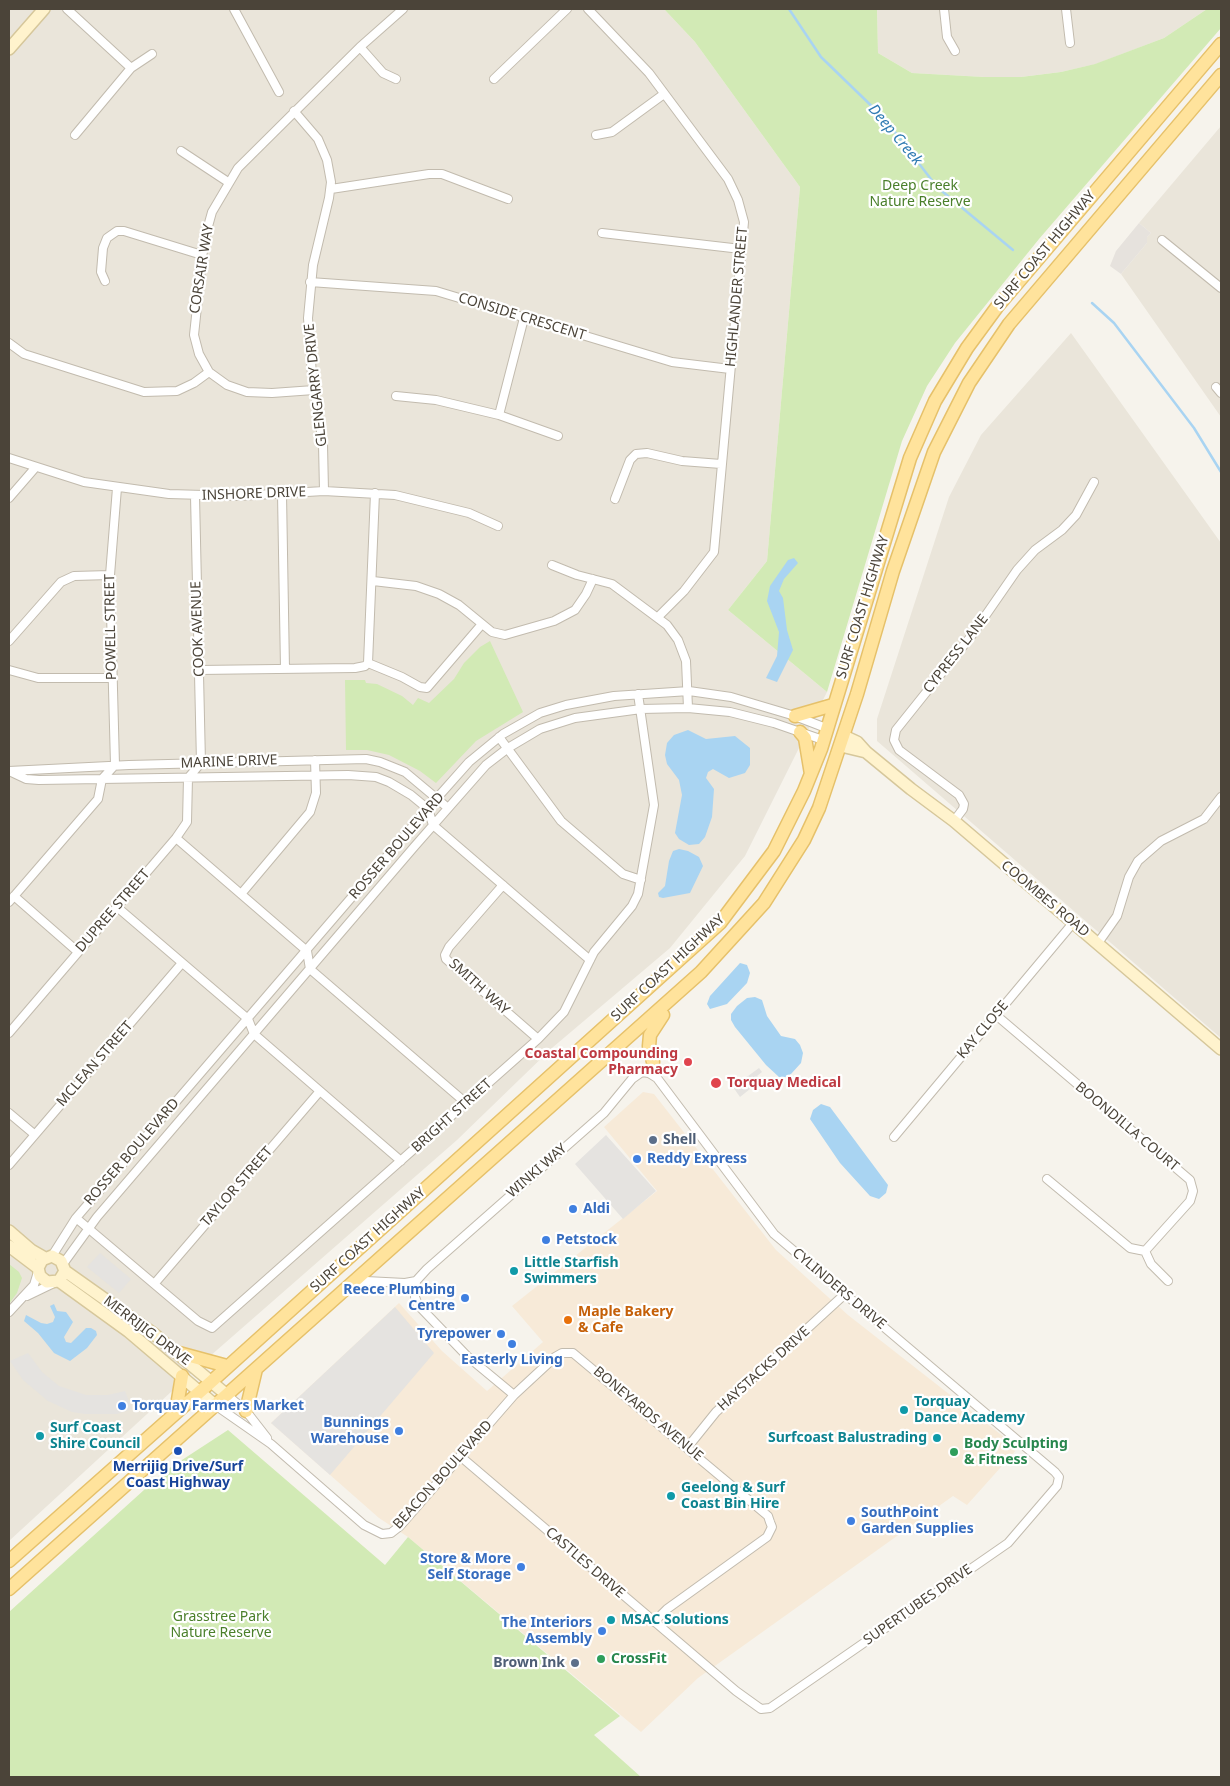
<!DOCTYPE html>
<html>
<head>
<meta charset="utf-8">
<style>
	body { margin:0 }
	#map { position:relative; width:1230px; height:1786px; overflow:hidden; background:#f6f3ec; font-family:"Noto Sans",sans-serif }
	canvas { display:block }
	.frame { position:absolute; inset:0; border:10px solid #4b4439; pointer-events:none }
</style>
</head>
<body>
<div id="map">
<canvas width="1230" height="1786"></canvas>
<div class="frame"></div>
</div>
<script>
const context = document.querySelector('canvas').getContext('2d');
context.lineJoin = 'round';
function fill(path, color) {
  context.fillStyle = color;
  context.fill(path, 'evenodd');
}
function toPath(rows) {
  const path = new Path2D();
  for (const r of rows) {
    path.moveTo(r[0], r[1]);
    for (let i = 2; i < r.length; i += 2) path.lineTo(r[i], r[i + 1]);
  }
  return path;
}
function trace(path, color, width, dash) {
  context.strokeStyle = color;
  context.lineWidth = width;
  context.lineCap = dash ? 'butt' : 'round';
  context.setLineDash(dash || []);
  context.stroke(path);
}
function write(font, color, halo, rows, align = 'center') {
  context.font = font + ' "Noto Sans",sans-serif';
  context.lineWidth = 4.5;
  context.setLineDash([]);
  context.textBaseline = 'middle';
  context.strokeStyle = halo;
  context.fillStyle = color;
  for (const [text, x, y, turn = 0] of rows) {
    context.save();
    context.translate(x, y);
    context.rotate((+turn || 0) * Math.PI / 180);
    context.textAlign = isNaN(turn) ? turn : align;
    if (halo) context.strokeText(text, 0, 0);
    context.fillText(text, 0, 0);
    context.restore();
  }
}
const residential = toPath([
	[9,9,664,9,695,42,800,187,767,561,728,610,827,692,745,856,670,948,552,1048,457,1140,209,1357,9,1541],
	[877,9,1207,9,1164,38,1096,64,1061,72,1021,77,984,77,912,73,878,53],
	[1221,126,1221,417,1121,274,1147,243,1147,237,1151,233,1139,223],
	[1071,333,1221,543,1221,1038,877,741,877,719,949,497,981,435]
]);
const commercial = toPath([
	[643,1092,654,1094,776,1250,848,1315,1018,1448,967,1505,953,1496,698,1678,641,1732,408,1537,379,1518,271,1423,399,1303,442,1351,487,1391,543,1342,512,1306,657,1191,604,1127]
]);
const industrial = toPath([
	[1139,223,1151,233,1147,237,1147,243,1121,274,1110,266,1116,251]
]);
const green = toPath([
	[664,9,877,9,878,53,912,73,984,77,1021,77,1061,72,1095,64,1164,38,1207,9,1221,9,1221,28,1039,239,955,343,927,386,902,441,827,692,728,610,767,561,800,187,695,42],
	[490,641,523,712,476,741,436,783,420,771,389,755,367,750,346,750,345,680,365,680,366,683,377,684,402,696,413,705,418,698,429,703,454,679,464,663,480,647],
	[9,1264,19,1272,22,1278,17,1293,9,1304],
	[228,1430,385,1565,408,1537,620,1716,594,1735,641,1777,9,1777,9,1612,165,1471]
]);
const parking = toPath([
	[759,1068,762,1072,757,1076,760,1081,740,1097,733,1087],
	[606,1135,656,1191,623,1219,575,1164],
	[100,1253,131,1279,119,1293,87,1267],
	[395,1307,434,1353,330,1475,271,1423],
	[28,1353,42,1372,59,1386,86,1395,108,1395,125,1391,132,1409,117,1414,85,1414,72,1412,48,1401,23,1380,10,1361]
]);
const water = toPath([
	[794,558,798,563,784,579,779,591,783,598,787,630,793,650,777,682,766,678,777,656,779,632,767,601,770,586,788,560],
	[688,730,706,739,735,736,750,748,750,765,745,773,729,778,713,769,708,772,706,778,714,789,712,817,705,837,699,844,689,845,679,839,675,833,682,795,679,780,667,764,665,755,667,743,674,735],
	[679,849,688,851,699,857,703,866,690,893,663,898,659,897,658,893,665,886,669,861,673,851],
	[740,963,747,965,750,973,747,983,727,1004,710,1009,707,1004,710,996],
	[755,997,762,1000,767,1016,781,1036,795,1039,800,1045,803,1053,801,1063,791,1074,784,1078,779,1077,766,1065,735,1027,731,1020,731,1014,737,1006,747,998],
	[821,1104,830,1107,888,1185,886,1193,879,1199,870,1196,840,1163,810,1119,813,1110],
	[54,1304,57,1311,66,1312,73,1322,64,1337,66,1342,71,1343,86,1328,91,1328,96,1331,97,1335,87,1348,70,1361,54,1353,38,1333,24,1321,26,1315,41,1323,47,1324,53,1322,55,1317,50,1306]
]);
const stream = toPath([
	[789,9,821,57,884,118,937,187,1013,250],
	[1092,303,1114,323,1194,428,1221,472]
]);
const street = toPath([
	[67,9,131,68,152,54],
	[234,9,279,92],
	[588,9,649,73,728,179,738,200,744,222,714,552,684,591,658,617],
	[944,9,947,37,955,51],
	[1066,9,1070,43],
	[360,47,383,73,396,79],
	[494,79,567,9],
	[294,111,318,139,327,160,331,182,329,198,313,265,308,318,312,375,323,444,324,491],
	[75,135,131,68],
	[596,135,612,132,664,94],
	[181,151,228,182],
	[331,189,429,174,442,174,508,199],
	[602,233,741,249],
	[1162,240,1221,288],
	[105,281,101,272,103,248,107,238,117,231,124,231,202,255],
	[310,282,436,291,672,362,730,369],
	[524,318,499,415,558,436],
	[9,343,24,354,144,392,177,391,194,383,209,372],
	[1216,387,1221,393],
	[314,390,272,393,247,392,227,385,209,372,199,354,194,335,204,241,212,212,238,168,360,47,403,9],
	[396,396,436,400,499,415],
	[9,458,84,482,169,494,238,496,324,491,395,495,469,513,498,526],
	[282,494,285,669],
	[9,498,35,468],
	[615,499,630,460,636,454,647,453,682,461,721,464],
	[552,565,577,575,612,584,667,625,678,640,686,661,688,708],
	[373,581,416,586,439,594,459,605,492,632,505,635,554,621,575,610,586,594,593,579],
	[9,641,61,582,74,576,110,575],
	[368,663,402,677,420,687,427,688,482,624],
	[9,670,38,678,112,678],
	[199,670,355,668,365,666,368,663,375,493],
	[499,737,561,821,623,874,641,880],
	[9,771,26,779,39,780,348,775,376,777,389,782,411,795,428,809,433,825,590,960],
	[9,771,129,765,366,759,380,762,405,772,448,808],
	[954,821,963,809,964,804,959,795,899,750,894,740,896,730,972,635,1017,570,1035,550,1062,530,1076,515,1094,482],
	[176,838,307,951,310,969,466,1103],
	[503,885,449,947,445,955,446,959,538,1039],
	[241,894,310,812,316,793,315,760],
	[14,896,78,952],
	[9,902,98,799,102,779,115,765,110,575,117,488],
	[117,907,248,1019,254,1034,401,1161],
	[1098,943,1117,916,1129,877,1138,861,1161,841,1204,819,1221,797],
	[996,1015,1190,1180,1193,1191,1190,1201,1145,1251],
	[9,1033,176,838,187,822,188,778,201,763,195,496],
	[9,1113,34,1134],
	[894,1137,1073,923],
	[9,1165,182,963],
	[1047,1179,1130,1248,1145,1251,1151,1264,1168,1281],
	[76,1218,198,1321,212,1328,538,1039,564,1012,594,952,632,906,638,894,654,805,638,694],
	[52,1256,76,1218,437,798,469,762,503,734,540,713,566,705,614,696,689,691,731,697,795,716,826,728],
	[63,1264,97,1217,414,847,486,765,508,748,540,729,575,718,641,709,688,708,730,712,774,723,823,740],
	[155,1283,320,1091],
	[354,1283,366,1281,405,1283,416,1281],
	[27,1296,54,1283],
	[9,1312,34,1285,38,1272],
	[227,1395,246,1411,267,1438],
	[514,1395,467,1356,418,1305,415,1297,416,1281,427,1269,604,1113,632,1079,642,1072,649,1073,650,1069],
	[215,1405,271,1444,364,1525,382,1534,391,1533,400,1526,514,1395,555,1357,562,1353,573,1353,768,1516,770,1522,772,1527,767,1537,667,1609,654,1622],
	[687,1448,716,1412,845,1294],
	[460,1456,736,1691,761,1709,770,1708,1008,1543,1057,1486,1059,1477,1055,1472,774,1234,657,1078,649,1073]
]);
const secondary = toPath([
	[9,49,44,9],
	[844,736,857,742,866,752,911,789,954,821,1221,1049],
	[841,746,866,752],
	[9,1231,31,1250,45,1258],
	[9,1246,38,1268,40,1276,47,1282,59,1281,65,1271,61,1261,52,1256,42,1260,38,1268],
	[65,1271,154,1334,227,1395],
	[59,1281,128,1331,215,1405]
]);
const primary = toPath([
	[795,716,833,705],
	[800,732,805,738,811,774],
	[653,1062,649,1046,650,1035,663,1015],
	[179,1353,227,1366],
	[246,1411,256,1369],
	[176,1412,182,1376],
	[9,1561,212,1381,720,923,774,851,804,791,821,749,910,458,935,401,967,348,997,307,1221,44],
	[9,1589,701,972,764,903,804,840,819,808,857,694,893,571,934,452,969,383,1009,324,1221,75]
]);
const markers = [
	[688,1062,5,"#e0444e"],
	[716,1083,6,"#e0444e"],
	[653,1140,5,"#5c6f8a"],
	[637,1159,5,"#3f7fe0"],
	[573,1209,5,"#3f7fe0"],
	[546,1240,5,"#3f7fe0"],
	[514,1271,5,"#0f9aa8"],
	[465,1298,5,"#3f7fe0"],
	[568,1320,5,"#e8710a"],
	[501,1334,5,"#3f7fe0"],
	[512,1344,5,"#3f7fe0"],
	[122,1406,5,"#3f7fe0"],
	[904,1410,5,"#0f9aa8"],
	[399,1431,5,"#3f7fe0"],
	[40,1436,5,"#0f9aa8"],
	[937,1438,5,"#0f9aa8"],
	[178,1451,5,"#1a4fb4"],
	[954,1452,5,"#2e9e5b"],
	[671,1496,5,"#0f9aa8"],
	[851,1521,5,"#3f7fe0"],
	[521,1567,5,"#3f7fe0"],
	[611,1620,5,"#0f9aa8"],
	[602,1631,5,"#3f7fe0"],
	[601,1659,5,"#2e9e5b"],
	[575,1663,5,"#5c6f8a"]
];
const parkNames = [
	["Deep Creek",920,186],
	["Nature Reserve",920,202],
	["Grasstree Park",221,1617],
	["Nature Reserve",221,1633]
];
const streetNames = [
	["SURF COAST HIGHWAY",1045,250,-50],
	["CORSAIR WAY",202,269,-81],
	["HIGHLANDER STREET",737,297,-85],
	["CONSIDE CRESCENT",522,317,17],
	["GLENGARRY DRIVE",316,385,-96],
	["INSHORE DRIVE",254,494,-2],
	["SURF COAST HIGHWAY",863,607,-73],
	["POWELL STREET",111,627,-91],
	["COOK AVENUE",198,629,-92],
	["CYPRESS LANE",956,654,-52],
	["MARINE DRIVE",229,762,-2],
	["ROSSER BOULEVARD",397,846,-49],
	["COOMBES ROAD",1045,899,40],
	["DUPREE STREET",113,911,-49],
	["SURF COAST HIGHWAY",668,968,-43],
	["SMITH WAY",479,987,42],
	["KAY CLOSE",983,1030,-50],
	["MCLEAN STREET",95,1064,-49],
	["BRIGHT STREET",452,1116,-42],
	["BOONDILLA COURT",1127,1127,40],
	["ROSSER BOULEVARD",132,1152,-49],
	["WINKI WAY",537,1171,-41],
	["TAYLOR STREET",237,1187,-49],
	["SURF COAST HIGHWAY",368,1240,-42],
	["CYLINDERS DRIVE",839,1289,40],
	["MERRIJIG DRIVE",147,1331,37],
	["HAYSTACKS DRIVE",764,1369,-42],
	["BONEYARDS AVENUE",648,1414,40],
	["BEACON BOULEVARD",443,1475,-48],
	["CASTLES DRIVE",585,1563,41],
	["SUPERTUBES DRIVE",918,1605,-35]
];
const healthNames = [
	["Coastal Compounding",678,1054],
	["Pharmacy",678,1070],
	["Torquay Medical",727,1083,"left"]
];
const serviceNames = [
	["Shell",663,1140],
	["Brown Ink",565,1663,"right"]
];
const shopNames = [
	["Reddy Express",647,1159],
	["Aldi",583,1209],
	["Petstock",556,1240],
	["Reece Plumbing",455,1290,"right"],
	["Centre",455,1306,"right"],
	["Tyrepower",491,1334,"right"],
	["Easterly Living",512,1360,"center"],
	["Torquay Farmers Market",132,1406],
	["Bunnings",389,1423,"right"],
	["Warehouse",389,1439,"right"],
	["SouthPoint",861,1513],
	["Garden Supplies",861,1529],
	["Store & More",511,1559,"right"],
	["Self Storage",511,1575,"right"],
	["The Interiors",592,1623,"right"],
	["Assembly",592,1639,"right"]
];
const cultureNames = [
	["Little Starfish",524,1263],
	["Swimmers",524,1279],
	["Torquay",914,1402],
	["Dance Academy",914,1418],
	["Surf Coast",50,1428],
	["Shire Council",50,1444],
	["Surfcoast Balustrading",927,1438,"right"],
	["Geelong & Surf",681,1488],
	["Coast Bin Hire",681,1504],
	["MSAC Solutions",621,1620]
];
const foodNames = [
	["Maple Bakery",578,1312],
	["& Cafe",578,1328]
];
const leisureNames = [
	["Body Sculpting",964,1444],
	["& Fitness",964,1460],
	["CrossFit",611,1659]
];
const transitNames = [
	["Merrijig Drive/Surf",178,1467],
	["Coast Highway",178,1483]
];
const waterNames = [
	["Deep Creek",895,135,50]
];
fill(residential, '#eae5da');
fill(commercial, '#f7ead8');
fill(industrial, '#e6e2dd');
fill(green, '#d2eab5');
fill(parking, '#e5e3e0');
fill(water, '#a9d4f2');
trace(stream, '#a9d4f2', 2.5);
trace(street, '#c2bbae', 10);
trace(secondary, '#d6c79b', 14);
trace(primary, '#e6c16a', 15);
trace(street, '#fff', 8);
trace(secondary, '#fff3cd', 11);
trace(primary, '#ffe39c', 12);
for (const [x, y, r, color] of markers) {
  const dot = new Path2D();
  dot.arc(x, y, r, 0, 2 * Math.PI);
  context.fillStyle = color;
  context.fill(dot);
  trace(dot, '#fff', 2);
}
write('14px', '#4a7f2a', '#fff', parkNames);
write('14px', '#4b4439', '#fff', streetNames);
write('bold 14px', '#be3a42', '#fff', healthNames, 'right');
write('bold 14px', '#4e5e75', '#fff', serviceNames, 'left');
write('bold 14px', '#366cbe', '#fff', shopNames, 'left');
write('bold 14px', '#0d838f', '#fff', cultureNames, 'left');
write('bold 14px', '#c56008', '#fff', foodNames, 'left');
write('bold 14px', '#27864d', '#fff', leisureNames, 'left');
write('bold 14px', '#164399', '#fff', transitNames);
write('italic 15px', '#2e7ab2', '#fff', waterNames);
</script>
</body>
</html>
